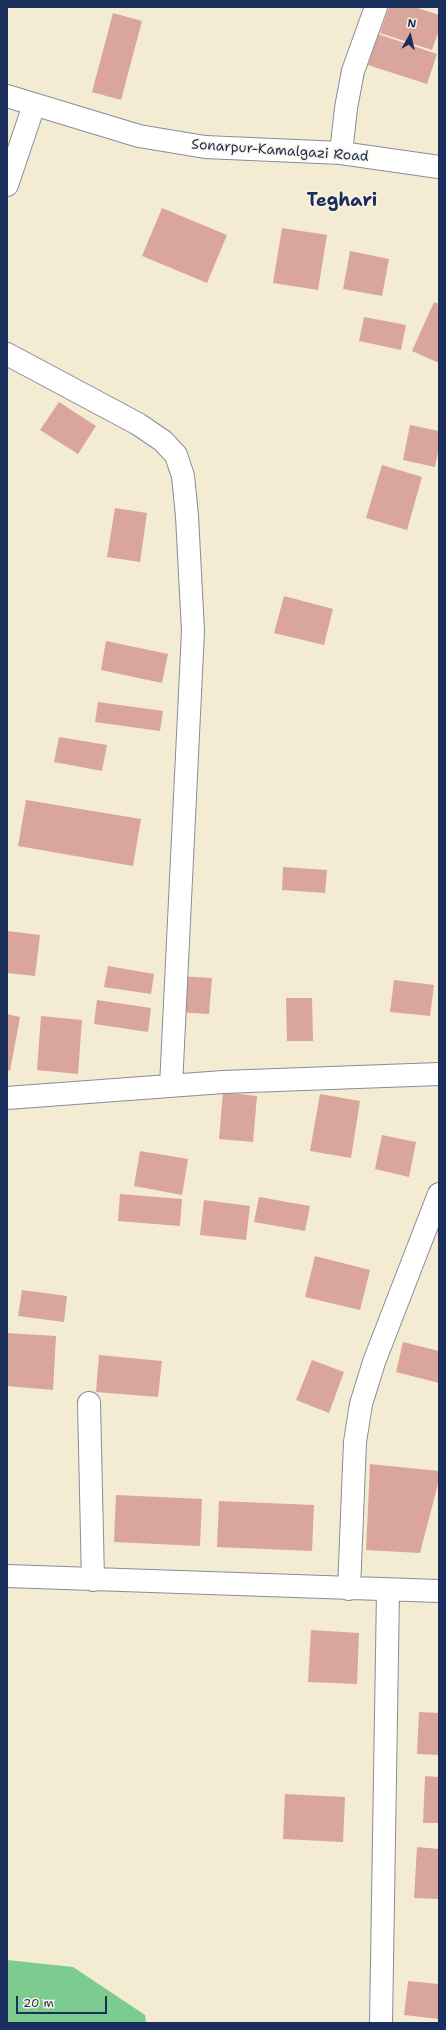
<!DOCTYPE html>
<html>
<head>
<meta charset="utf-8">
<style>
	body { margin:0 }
	#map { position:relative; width:446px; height:2030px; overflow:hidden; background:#f4ebd3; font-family:"Shantell Sans",sans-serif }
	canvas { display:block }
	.frame { position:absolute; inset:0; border:8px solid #1b2f5e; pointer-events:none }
	.north { position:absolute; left:390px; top:16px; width:40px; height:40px; -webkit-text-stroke:3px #fcf5e5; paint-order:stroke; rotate:8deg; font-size:11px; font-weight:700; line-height:16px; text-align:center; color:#1b2f5e }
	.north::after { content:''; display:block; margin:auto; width:14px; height:18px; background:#1b2f5e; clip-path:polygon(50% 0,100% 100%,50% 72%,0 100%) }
	.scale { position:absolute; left:16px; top:1996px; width:91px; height:18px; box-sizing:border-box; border:2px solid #1b2f5e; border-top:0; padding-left:5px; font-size:12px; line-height:14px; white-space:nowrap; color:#1b2f5e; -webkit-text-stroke:3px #fcf5e5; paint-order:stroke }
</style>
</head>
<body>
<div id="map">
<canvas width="446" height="2030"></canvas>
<div class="frame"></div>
<div class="north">N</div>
<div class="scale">20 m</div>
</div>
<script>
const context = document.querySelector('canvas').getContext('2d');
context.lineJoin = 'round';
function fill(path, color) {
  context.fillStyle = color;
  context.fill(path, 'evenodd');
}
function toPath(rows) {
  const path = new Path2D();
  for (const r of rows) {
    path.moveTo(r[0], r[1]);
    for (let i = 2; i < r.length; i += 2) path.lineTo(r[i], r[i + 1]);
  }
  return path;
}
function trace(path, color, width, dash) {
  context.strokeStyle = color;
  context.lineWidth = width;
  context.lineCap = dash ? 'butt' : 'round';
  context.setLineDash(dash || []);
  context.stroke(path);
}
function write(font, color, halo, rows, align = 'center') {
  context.font = font + ' "Shantell Sans",sans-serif';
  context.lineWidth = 3;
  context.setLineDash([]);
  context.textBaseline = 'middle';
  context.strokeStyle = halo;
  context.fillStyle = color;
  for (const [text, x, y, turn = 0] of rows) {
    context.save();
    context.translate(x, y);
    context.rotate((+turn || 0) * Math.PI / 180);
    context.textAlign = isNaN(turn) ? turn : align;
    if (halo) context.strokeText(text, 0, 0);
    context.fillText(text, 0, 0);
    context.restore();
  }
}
const green = toPath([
	[7,1960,73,1967,145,2015,146,2023,7,2023]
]);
const building = toPath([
	[389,7,415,7,439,15,439,30,432,50,380,33],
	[113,13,142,21,121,100,92,92],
	[378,34,437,54,427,84,368,65],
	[162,208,227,235,207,283,142,256],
	[282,228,327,235,318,290,273,283],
	[350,251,389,259,382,296,343,289],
	[434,302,439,304,439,363,412,351],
	[364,317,406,325,401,350,359,341],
	[59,402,96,426,78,454,40,430],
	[410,425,439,431,439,447,435,467,403,460],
	[382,465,422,477,407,530,366,518],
	[115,508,147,513,140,562,107,557],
	[284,596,333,609,324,645,274,633],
	[106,641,168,654,162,683,101,670],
	[98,702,163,711,160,731,95,722],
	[59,737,107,745,102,771,54,762],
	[26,800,141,819,133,866,18,846],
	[283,867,327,870,325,893,282,890],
	[7,931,40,935,35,976,7,973],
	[108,966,154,974,151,994,104,987],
	[177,976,212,978,209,1014,175,1012],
	[394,980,434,985,430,1016,390,1012],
	[286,998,312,998,313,1041,287,1041],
	[97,1000,151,1008,148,1032,94,1024],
	[7,1014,20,1017,10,1071,7,1070],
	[41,1016,82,1020,78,1074,37,1070],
	[223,1092,257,1096,253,1142,219,1139],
	[320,1094,360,1101,351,1158,310,1151],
	[382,1135,416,1142,409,1177,375,1169],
	[140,1151,188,1159,182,1195,134,1186],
	[120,1194,182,1199,180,1226,118,1221],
	[259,1197,310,1206,305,1231,254,1222],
	[204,1200,250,1206,246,1240,200,1235],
	[315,1256,370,1270,360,1310,305,1297],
	[22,1290,67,1296,64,1322,18,1316],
	[7,1333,56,1336,53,1390,7,1386],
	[403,1342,439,1351,439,1383,396,1372],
	[99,1355,162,1361,158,1397,96,1392],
	[312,1360,344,1372,329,1413,296,1400],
	[370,1464,439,1471,439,1480,420,1553,366,1550],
	[116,1495,202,1499,200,1546,114,1542],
	[219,1501,314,1505,312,1551,217,1547],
	[311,1630,359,1633,357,1684,308,1682],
	[419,1712,439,1713,439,1755,417,1754],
	[425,1776,439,1777,439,1823,423,1823],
	[285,1794,345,1797,343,1842,283,1839],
	[417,1847,439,1849,439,1899,414,1898],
	[408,1981,439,1984,439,2019,404,2015]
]);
const minor = toPath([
	[341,153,346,108,353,71,376,7],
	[7,185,34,105],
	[7,354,138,424,163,441,176,455,183,476,187,516,193,631,171,1086],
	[7,1098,223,1082,439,1074],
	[89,1403,93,1580],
	[7,1576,439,1591],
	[349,1589,355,1442,361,1404,374,1362,439,1194],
	[381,2023,388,1591]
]);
const major = toPath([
	[7,96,139,136,205,147,341,153,439,167]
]);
const streetNames = [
	["Sonarpur-Kamalgazi Road",280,151,4]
];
const districtNames = [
	["Teghari",342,201]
];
fill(green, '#7bcc8e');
fill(building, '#daa69b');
trace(minor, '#888d98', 24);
trace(major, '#888d98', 24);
trace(minor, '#fff', 22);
trace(major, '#fff', 22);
write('14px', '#1b2f5e', '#fcf5e5', streetNames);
write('bold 18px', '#1b2f5e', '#fcf5e5', districtNames);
</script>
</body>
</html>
